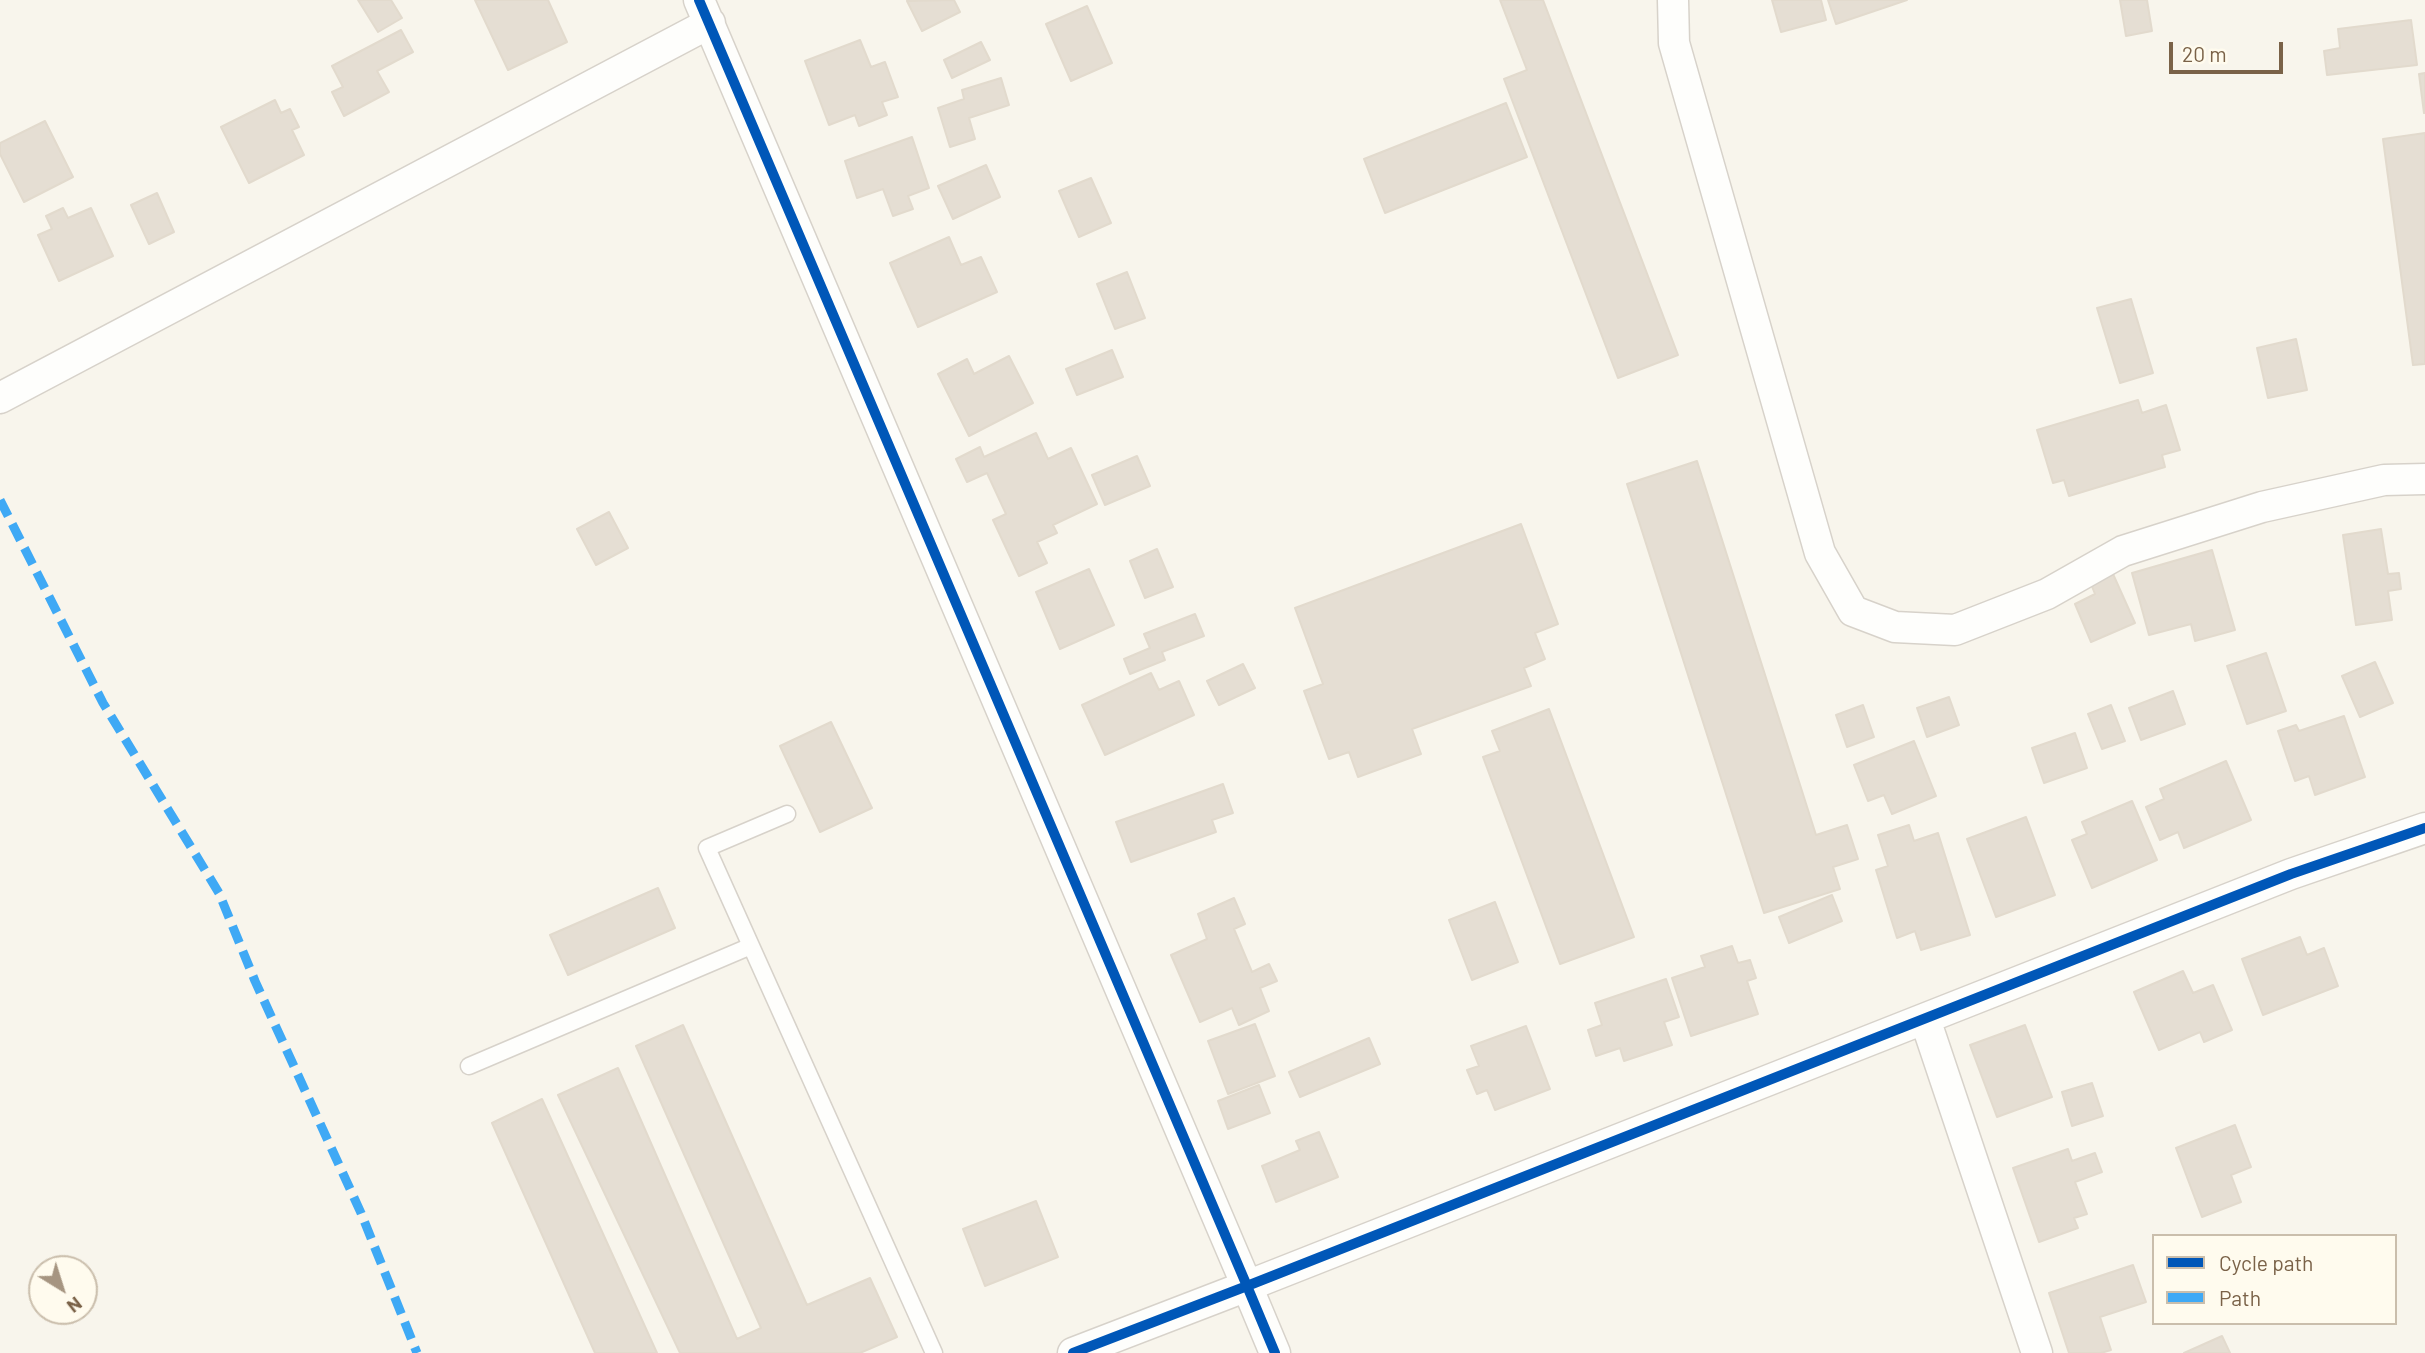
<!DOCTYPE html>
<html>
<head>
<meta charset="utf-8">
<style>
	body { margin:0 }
	#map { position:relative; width:2425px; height:1353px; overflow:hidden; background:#f8f5ec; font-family:Barlow,sans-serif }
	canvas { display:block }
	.legend { position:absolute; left:2152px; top:1234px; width:245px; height:91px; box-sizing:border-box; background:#fffbee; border:2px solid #cabeac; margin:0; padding:9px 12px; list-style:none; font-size:21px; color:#7a6248 }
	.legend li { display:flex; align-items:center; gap:14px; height:35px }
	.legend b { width:35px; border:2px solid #cabeac }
	.north { position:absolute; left:28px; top:1255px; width:70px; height:70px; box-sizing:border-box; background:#fffbee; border:2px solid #cabeac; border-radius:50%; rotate:142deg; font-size:19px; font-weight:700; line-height:28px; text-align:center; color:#7a6248 }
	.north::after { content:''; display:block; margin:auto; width:24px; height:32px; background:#a69581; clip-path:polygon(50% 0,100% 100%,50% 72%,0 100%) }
	.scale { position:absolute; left:2169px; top:42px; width:114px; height:32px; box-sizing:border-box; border:4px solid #7a6248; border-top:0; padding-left:9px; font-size:21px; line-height:24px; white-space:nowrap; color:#7a6248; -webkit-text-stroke:5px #fffbee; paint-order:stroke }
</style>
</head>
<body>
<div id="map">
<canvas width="2425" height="1353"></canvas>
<ul class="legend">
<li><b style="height:9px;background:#0057b8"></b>Cycle path</li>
<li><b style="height:9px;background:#3fa9f5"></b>Path</li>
</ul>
<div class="north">N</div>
<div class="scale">20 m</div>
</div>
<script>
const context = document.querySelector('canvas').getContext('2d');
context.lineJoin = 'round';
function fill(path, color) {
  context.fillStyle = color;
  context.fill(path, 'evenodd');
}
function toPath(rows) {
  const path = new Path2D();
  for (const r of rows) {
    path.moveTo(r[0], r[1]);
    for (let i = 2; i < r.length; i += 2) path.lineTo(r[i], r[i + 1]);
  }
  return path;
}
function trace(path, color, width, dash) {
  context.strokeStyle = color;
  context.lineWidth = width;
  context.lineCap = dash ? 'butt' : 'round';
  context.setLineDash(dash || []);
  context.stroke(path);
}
const building = toPath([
	[358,0,391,0,402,18,378,32,358,0],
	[475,0,548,0,567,42,508,70,475,0],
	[954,0,960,12,922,31,907,1,954,0],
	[1500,0,1543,0,1678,355,1618,378,1504,79,1527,70,1500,0],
	[1772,0,1821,0,1826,20,1781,32,1772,0],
	[1828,0,1907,0,1836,24,1828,0],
	[2120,0,2147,0,2152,31,2126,36,2120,0],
	[1087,6,1112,63,1071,81,1046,24,1087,6],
	[2411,20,2417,65,2327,75,2324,51,2340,48,2338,29,2411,20],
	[401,30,413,52,377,71,389,92,344,116,332,92,343,87,332,66,401,30],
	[860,40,871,67,885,62,898,97,882,102,887,115,859,126,855,115,829,125,805,61,860,40],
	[981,42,990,60,952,78,944,60,981,42],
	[2425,73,2425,113,2424,113,2419,74,2425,73],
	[1001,78,1009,105,969,118,975,139,950,147,938,108,964,99,962,90,1001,78],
	[275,100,281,113,290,109,299,127,292,130,304,155,249,183,221,127,275,100],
	[1506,103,1527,157,1385,213,1364,159,1506,103],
	[45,121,73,177,24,202,0,154,0,143,45,121],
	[2425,133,2425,364,2413,365,2383,139,2425,133],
	[912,137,929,188,908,196,913,209,893,216,883,189,857,198,845,161,912,137],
	[986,165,1000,197,953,219,938,186,986,165],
	[1091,178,1111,223,1079,237,1059,191,1091,178],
	[157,193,174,232,149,244,131,205,157,193],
	[63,208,68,218,91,208,113,256,59,281,38,235,52,229,46,216,63,208],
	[949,237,961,265,981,257,997,292,918,327,890,263,949,237],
	[1127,272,1145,318,1115,329,1097,284,1127,272],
	[2131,299,2153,373,2120,383,2097,308,2131,299],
	[2296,339,2307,390,2268,398,2257,348,2296,339],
	[1112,350,1123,377,1077,395,1066,369,1112,350],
	[1009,356,1033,403,969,436,938,374,967,359,974,374,1009,356],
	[2138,400,2142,413,2166,405,2180,450,2162,455,2165,467,2069,496,2064,480,2053,483,2037,430,2138,400],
	[1036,433,1048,459,1071,448,1097,504,1053,525,1057,533,1037,542,1047,563,1019,576,993,520,1006,514,987,473,967,482,956,459,980,447,984,457,1036,433],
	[1137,456,1150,486,1105,505,1092,475,1137,456],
	[1697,461,1816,835,1847,825,1858,859,1833,867,1840,889,1764,913,1627,484,1697,461],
	[609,512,628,548,596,565,577,529,609,512],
	[1521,524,1558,624,1535,633,1545,659,1524,668,1531,686,1412,729,1421,754,1358,777,1349,752,1329,759,1304,691,1323,684,1295,608,1521,524],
	[2381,529,2388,574,2399,573,2401,589,2388,591,2392,620,2356,625,2343,535,2381,529],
	[1157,549,1173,587,1145,598,1130,561,1157,549],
	[2212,550,2235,630,2195,641,2191,624,2149,635,2132,573,2212,550],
	[1089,569,1114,625,1060,649,1036,592,1089,569],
	[2113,574,2135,623,2091,642,2075,604,2095,594,2091,584,2113,574],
	[1195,614,1204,636,1162,652,1165,660,1130,674,1124,659,1150,648,1144,634,1195,614],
	[2266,653,2286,711,2247,724,2227,666,2266,653],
	[2375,662,2393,703,2360,717,2342,676,2375,662],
	[1243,664,1255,688,1219,705,1207,681,1243,664],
	[1151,673,1159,690,1179,681,1194,715,1105,755,1082,705,1151,673],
	[2173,691,2185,724,2141,740,2129,708,2173,691],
	[1949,697,1959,725,1927,737,1917,708,1949,697],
	[1863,705,1874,737,1847,747,1836,715,1863,705],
	[2111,705,2125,741,2102,749,2088,714,2111,705],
	[1549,709,1634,937,1560,964,1483,757,1500,751,1492,731,1549,709],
	[2344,716,2365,777,2315,795,2309,776,2295,781,2278,731,2296,725,2299,731,2344,716],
	[831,722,872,808,820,832,780,746,831,722],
	[2075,733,2087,768,2044,783,2032,748,2075,733],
	[1914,741,1936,796,1892,814,1884,795,1868,801,1854,765,1914,741],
	[2226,761,2251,820,2184,848,2178,832,2160,840,2146,807,2164,799,2160,789,2226,761],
	[1223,784,1233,813,1212,820,1216,832,1131,862,1116,822,1223,784],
	[2132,801,2157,860,2092,888,2072,840,2087,834,2082,822,2132,801],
	[2026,817,2055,895,1996,917,1967,839,2026,817],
	[1909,825,1914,841,1938,833,1970,935,1921,950,1915,931,1897,938,1876,870,1888,866,1878,835,1909,825],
	[658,888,675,928,568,975,550,935,658,888],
	[1832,895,1842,921,1789,943,1779,917,1832,895],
	[1234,898,1245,924,1234,929,1252,972,1269,964,1277,981,1260,988,1269,1011,1239,1025,1232,1008,1200,1022,1171,955,1207,939,1198,914,1234,898],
	[1495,902,1518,962,1472,980,1449,920,1495,902],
	[2300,937,2307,955,2324,948,2338,986,2263,1015,2242,959,2300,937],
	[1732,946,1738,963,1750,960,1756,978,1747,981,1758,1014,1691,1036,1672,978,1705,967,1701,956,1732,946],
	[2183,971,2193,993,2213,985,2232,1030,2204,1042,2200,1032,2159,1050,2134,992,2183,971],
	[1666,979,1679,1017,1664,1022,1672,1045,1624,1061,1620,1048,1596,1056,1588,1030,1602,1025,1595,1003,1666,979],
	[1255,1024,1275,1076,1228,1094,1208,1041,1255,1024],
	[683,1025,807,1305,870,1278,897,1337,860,1353,680,1353,558,1095,618,1068,737,1339,761,1328,636,1046,683,1025],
	[2025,1025,2052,1097,1997,1117,1970,1045,2025,1025],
	[1526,1026,1550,1089,1495,1110,1487,1090,1477,1094,1467,1070,1479,1066,1471,1046,1526,1026],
	[1369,1038,1380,1064,1300,1097,1289,1072,1369,1038],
	[2092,1083,2103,1116,2072,1126,2062,1092,2092,1083],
	[1259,1085,1270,1113,1228,1129,1218,1101,1259,1085],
	[542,1099,657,1353,595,1353,492,1123,542,1099],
	[2235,1125,2251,1167,2231,1175,2241,1202,2202,1217,2176,1148,2235,1125],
	[1319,1132,1338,1177,1276,1202,1262,1166,1300,1150,1296,1141,1319,1132],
	[2068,1149,2072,1161,2095,1153,2102,1172,2075,1182,2087,1214,2074,1218,2078,1228,2039,1242,2013,1168,2068,1149],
	[1036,1201,1058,1257,985,1286,963,1229,1036,1201],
	[2133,1265,2146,1302,2100,1317,2111,1350,2101,1353,2069,1353,2049,1293,2133,1265],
	[2222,1336,2230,1353,2184,1353,2222,1336]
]);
const lane = toPath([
	[787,814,707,848,934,1353],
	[469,1066,751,946]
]);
const street = toPath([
	[699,0,1247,1286,1073,1353],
	[1673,0,1674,43,1820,553,1853,611,1895,627,1955,630,2047,594,2123,551,2262,507,2384,480,2425,479],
	[0,398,710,23],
	[1925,1019,2037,1353],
	[1275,1353,1247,1286,2291,874,2425,828]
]);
const quiet = toPath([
	[0,500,103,703,219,893,255,981,361,1213,417,1353]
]);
const cycleway = toPath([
	[699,0,1247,1286,1073,1353],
	[1275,1353,1247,1286,2291,874,2425,828]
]);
fill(building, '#e5ded3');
trace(building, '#e2dacd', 2);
trace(lane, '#d7d2ca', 19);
trace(street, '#d7d2ca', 33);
trace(lane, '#fefefc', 16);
trace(street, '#fefefc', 30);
trace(quiet, '#3fa9f5', 9, [18, 9]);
trace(cycleway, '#0057b8', 10);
</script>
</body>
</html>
